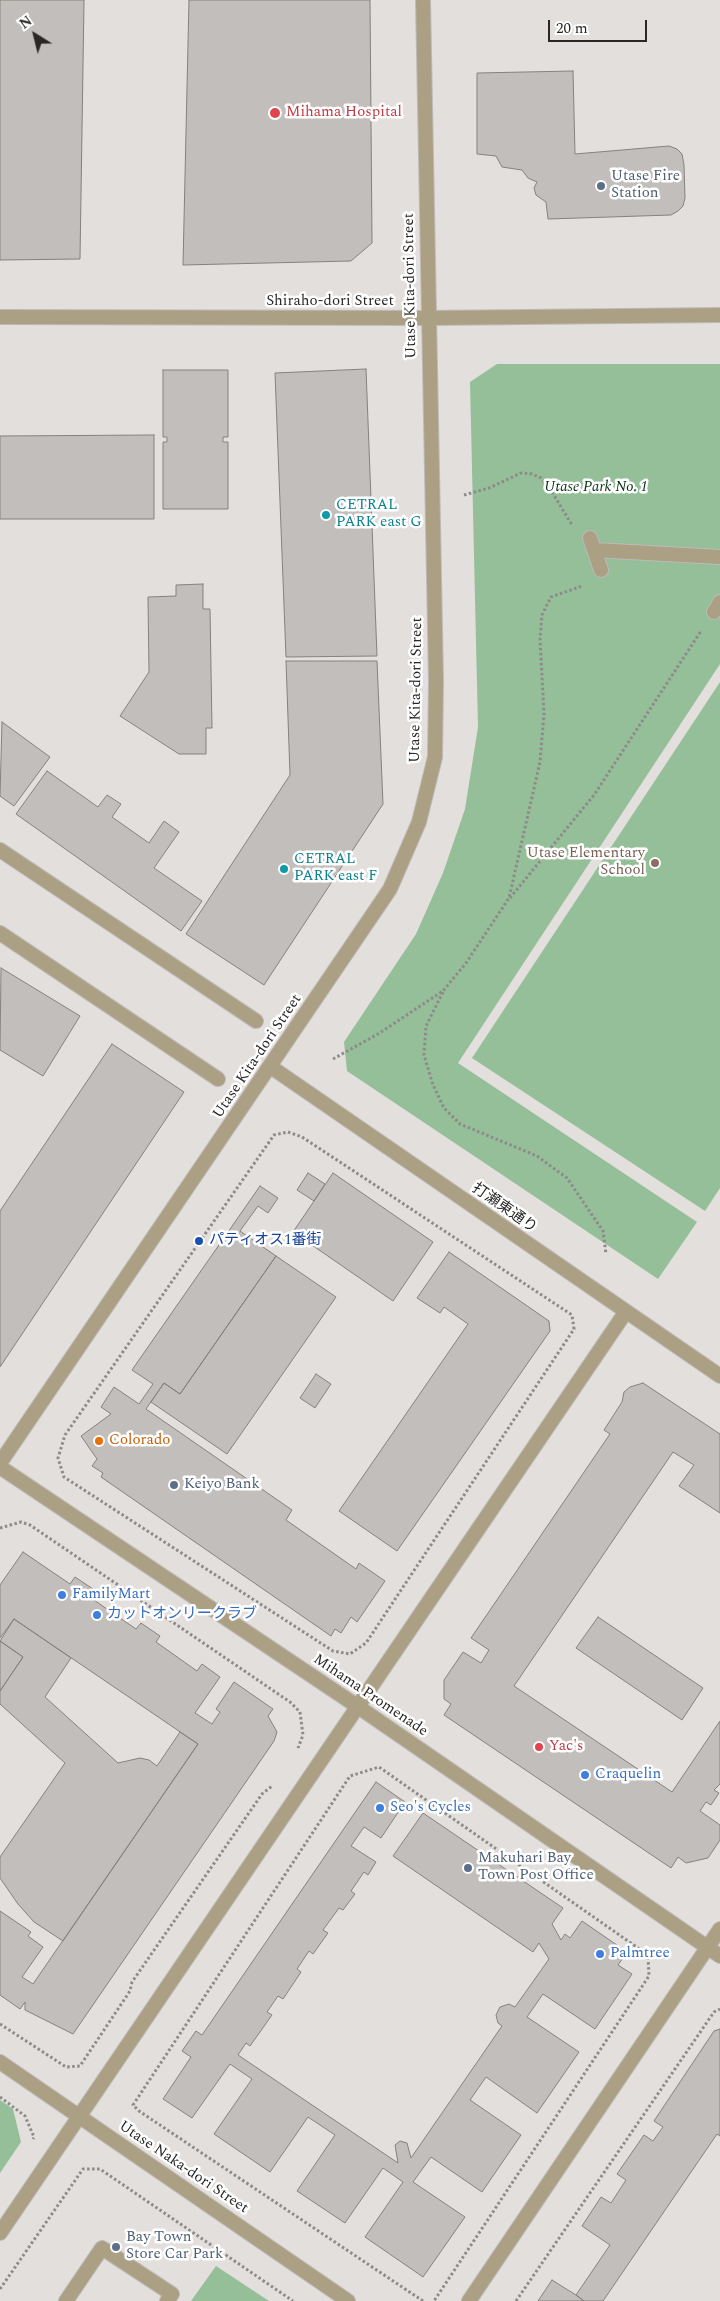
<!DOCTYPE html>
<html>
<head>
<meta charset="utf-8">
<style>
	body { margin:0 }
	#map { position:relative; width:720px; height:2301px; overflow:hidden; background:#e2dfdc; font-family:Spectral,serif }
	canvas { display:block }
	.north { position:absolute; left:10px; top:10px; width:50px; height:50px; -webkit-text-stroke:4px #fff; paint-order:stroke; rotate:324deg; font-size:14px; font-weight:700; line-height:20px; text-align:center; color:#292827 }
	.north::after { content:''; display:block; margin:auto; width:18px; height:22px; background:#292827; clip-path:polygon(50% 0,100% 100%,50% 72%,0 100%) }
	.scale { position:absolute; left:548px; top:20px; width:99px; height:22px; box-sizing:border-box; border:2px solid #292827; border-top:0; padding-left:6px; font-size:15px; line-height:18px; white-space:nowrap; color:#292827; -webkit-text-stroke:4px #fff; paint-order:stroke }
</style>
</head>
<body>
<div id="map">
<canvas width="720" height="2301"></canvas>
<div class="north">N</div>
<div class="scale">20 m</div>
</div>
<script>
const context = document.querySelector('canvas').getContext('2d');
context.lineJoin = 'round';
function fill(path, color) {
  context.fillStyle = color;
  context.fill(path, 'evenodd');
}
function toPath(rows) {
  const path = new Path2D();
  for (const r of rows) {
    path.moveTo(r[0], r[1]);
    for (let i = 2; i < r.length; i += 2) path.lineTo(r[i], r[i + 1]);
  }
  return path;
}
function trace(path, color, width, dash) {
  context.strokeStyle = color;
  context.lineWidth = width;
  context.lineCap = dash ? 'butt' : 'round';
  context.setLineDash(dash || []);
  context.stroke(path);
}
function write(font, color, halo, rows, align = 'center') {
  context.font = font + ' Spectral,"Noto Sans JP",serif';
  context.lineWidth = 5;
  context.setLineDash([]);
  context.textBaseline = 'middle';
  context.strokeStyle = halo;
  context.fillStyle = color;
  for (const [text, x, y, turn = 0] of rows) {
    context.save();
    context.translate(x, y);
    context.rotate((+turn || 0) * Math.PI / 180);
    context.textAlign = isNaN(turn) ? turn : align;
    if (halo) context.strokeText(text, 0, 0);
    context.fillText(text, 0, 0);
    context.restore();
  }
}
const green = toPath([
	[497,364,720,364,720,664,458,1063,697,1222,658,1279,347,1071,344,1042,416,934,443,873,465,809,478,727,470,382],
	[720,682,720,1188,705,1211,472,1058],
	[0,2100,13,2109,21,2142,0,2173],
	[216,2266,269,2301,191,2301]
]);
const building = toPath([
	[0,0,84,0,80,259,0,260,0,0],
	[189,0,370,0,372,243,351,261,183,265,189,0],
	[573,71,575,154,669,146,677,149,682,154,684,165,685,198,683,206,678,211,671,215,548,219,546,202,536,195,534,188,537,182,528,178,522,170,502,167,496,156,477,154,477,73,573,71],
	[366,369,377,656,286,657,275,373,366,369],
	[163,370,228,370,228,437,223,437,223,442,228,442,228,509,163,509,163,442,167,442,167,437,163,437,163,370],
	[154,435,154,519,0,519,0,436,154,435],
	[203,584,203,609,210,609,212,728,206,728,206,754,179,754,120,716,149,672,148,597,176,596,176,585,203,584],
	[286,661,377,661,383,804,264,985,186,934,290,775,286,661],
	[2,722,50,757,14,806,0,796,2,722],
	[47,771,98,807,107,795,121,804,112,817,149,843,164,821,179,832,154,868,202,901,181,931,16,814,47,771],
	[1,968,80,1016,43,1076,0,1050,1,968],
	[112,1044,184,1092,0,1367,0,1211,112,1044],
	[308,1173,325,1184,314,1201,297,1190,308,1173],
	[333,1173,433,1242,393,1301,293,1232,333,1173],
	[260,1186,278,1198,268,1213,258,1206,240,1231,276,1256,180,1394,164,1383,146,1409,292,1510,286,1520,356,1569,359,1563,385,1581,357,1622,351,1617,341,1633,335,1629,331,1636,101,1477,103,1473,92,1466,97,1459,81,1436,111,1414,101,1407,114,1387,139,1404,153,1384,132,1370,260,1186],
	[449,1252,549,1321,550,1331,397,1551,339,1511,468,1324,444,1307,440,1313,417,1298,449,1252],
	[276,1256,336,1297,227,1454,151,1402,164,1383,180,1394,276,1256],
	[316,1374,331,1384,315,1408,300,1398,316,1374],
	[643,1383,720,1434,720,1513,679,1486,694,1465,673,1452,514,1686,672,1792,720,1721,720,1784,714,1790,719,1793,711,1805,706,1802,700,1811,720,1825,720,1840,708,1858,686,1863,678,1857,671,1868,444,1715,451,1704,444,1699,444,1680,463,1652,481,1663,489,1650,471,1638,610,1434,604,1430,622,1402,624,1392,630,1387,643,1383],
	[23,1552,70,1584,75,1577,96,1591,91,1598,136,1629,141,1623,160,1636,156,1642,197,1671,202,1664,220,1677,195,1713,212,1724,220,1712,216,1709,234,1682,273,1709,268,1716,277,1732,274,1741,73,2034,25,2010,25,2002,20,2009,0,1995,0,1911,31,1932,28,1936,43,1947,22,1977,33,1984,198,1744,14,1619,0,1638,0,1585,23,1552],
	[598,1617,703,1688,682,1720,576,1648,598,1617],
	[14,1619,71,1658,45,1697,118,1763,140,1758,149,1760,157,1766,180,1732,198,1744,63,1941,34,1922,18,1904,0,1878,0,1857,65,1763,0,1704,0,1691,23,1657,0,1641,14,1619],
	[0,1641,23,1657,0,1691,0,1641],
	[376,1782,405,1802,381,1838,364,1827,351,1846,376,1862,368,1875,364,1872,351,1891,355,1894,343,1910,339,1908,323,1930,328,1933,313,1954,309,1951,297,1969,301,1972,283,1999,278,1996,267,2012,272,2015,250,2046,246,2043,238,2055,398,2163,395,2145,400,2141,407,2143,411,2158,502,2026,498,2023,496,2015,500,2007,509,2004,515,2007,549,1959,539,1943,533,1952,393,1856,423,1813,563,1908,552,1924,561,1940,565,1934,570,1938,582,1921,627,1952,618,1965,632,1974,595,2029,543,1994,527,2017,579,2052,537,2113,486,2077,470,2100,521,2135,482,2192,431,2157,413,2182,465,2217,423,2277,365,2237,403,2182,383,2168,345,2223,297,2191,335,2135,308,2117,270,2172,214,2134,252,2079,230,2064,192,2118,163,2099,191,2057,182,2051,196,2031,202,2035,376,1782],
	[720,2029,720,2136,717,2134,603,2301,584,2301,576,2295,610,2245,582,2226,601,2197,611,2203,626,2180,617,2174,644,2135,653,2141,663,2127,654,2121,714,2031,720,2029],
	[552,2280,576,2295,584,2301,538,2301,552,2280]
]);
const path = toPath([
	[464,495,489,488,521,473,532,474,541,478,552,492,572,525],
	[510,898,594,795,701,631],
	[443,992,426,1026,424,1055,433,1085,444,1108,460,1124,537,1156,567,1178,603,1231,606,1254],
	[333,1059,378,1034,443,991,466,963,509,898,540,762,544,714,540,639,542,615,551,597,582,586],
	[288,1132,302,1137,572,1315,574,1329,366,1643,350,1654,333,1651,64,1477,58,1458,65,1435,274,1135,288,1132],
	[0,1528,21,1522,30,1525,290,1702,300,1712,303,1735,298,1748],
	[0,2024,66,2067,80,2066,130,1991,132,1982,262,1794,272,1786],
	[0,2097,25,2116,34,2137,33,2139],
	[0,2289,83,2169,100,2169,293,2301],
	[423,2301,139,2111,133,2105,350,1776,379,1767,648,1955,649,1976,434,2301],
	[516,2301,714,2012,720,2009]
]);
const service = toPath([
	[66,2301,102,2248,172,2294,167,2301]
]);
const pedestrian = toPath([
	[590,538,601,570],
	[594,550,720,557],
	[714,612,720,602],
	[0,850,256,1021],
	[0,933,218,1079]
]);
const tertiary = toPath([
	[0,317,428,318,720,315],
	[271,1067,720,1376],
	[0,1463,390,889,419,822,435,757,436,681,423,0],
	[0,1467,357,1706,720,1956],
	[0,2062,348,2301],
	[0,2233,625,1313],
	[469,2301,720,1929]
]);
const markers = [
	[275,113,6,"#e0444e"],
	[601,186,5,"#5c6f8a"],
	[326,515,5,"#0f9aa8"],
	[655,863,5,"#8d6e63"],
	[284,869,5,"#0f9aa8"],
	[199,1241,5,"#1a4fb4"],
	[99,1441,5,"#e8710a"],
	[174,1485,5,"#5c6f8a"],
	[62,1595,5,"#3f7fe0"],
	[97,1615,5,"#3f7fe0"],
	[539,1747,5,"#e0444e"],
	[585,1775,5,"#3f7fe0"],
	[380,1808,5,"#3f7fe0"],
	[468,1868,5,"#5c6f8a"],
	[600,1954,5,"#3f7fe0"],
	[116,2247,5,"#5c6f8a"]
];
const healthNames = [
	["Mihama Hospital",286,113],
	["Yac's",549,1747]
];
const serviceNames = [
	["Utase Fire",611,177],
	["Station",611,194],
	["Keiyo Bank",184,1485],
	["Makuhari Bay",478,1859],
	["Town Post Office",478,1876],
	["Bay Town",126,2238],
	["Store Car Park",126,2255]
];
const streetNames = [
	["Utase Kita-dori Street",411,286,-91],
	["Shiraho-dori Street",330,302],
	["Utase Kita-dori Street",417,690,-89],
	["Utase Kita-dori Street",258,1057,-56],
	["打瀬東通り",504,1209,35],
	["Mihama Promenade",370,1696,34],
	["Utase Naka-dori Street",183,2168,34]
];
const parkNames = [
	["Utase Park No. 1",596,488]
];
const cultureNames = [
	["CETRAL",336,506],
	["PARK east G",336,523],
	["CETRAL",294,860],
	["PARK east F",294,877]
];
const educationNames = [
	["Utase Elementary",645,854],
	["School",645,871]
];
const transitNames = [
	["パティオス1番街",209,1241]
];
const foodNames = [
	["Colorado",109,1441]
];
const shopNames = [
	["FamilyMart",72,1595],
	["カットオンリークラブ",107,1615],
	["Craquelin",595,1775],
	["Seo's Cycles",390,1808],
	["Palmtree",610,1954]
];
fill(green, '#95bf98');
fill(building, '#c2bebb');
trace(building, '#85817f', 1);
trace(service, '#bdbab8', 16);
trace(pedestrian, '#bdbab8', 16);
trace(tertiary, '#bdbab8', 16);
trace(path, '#8d8b89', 3, [2.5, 2.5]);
trace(service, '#aba083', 14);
trace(pedestrian, '#aba083', 14);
trace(tertiary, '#aba083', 14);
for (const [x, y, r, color] of markers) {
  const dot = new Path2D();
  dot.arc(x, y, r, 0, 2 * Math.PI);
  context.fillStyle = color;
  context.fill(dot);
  trace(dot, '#fff', 2);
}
write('15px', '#be3a42', '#fff', healthNames, 'left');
write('15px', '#4e5e75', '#fff', serviceNames, 'left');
write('15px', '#292827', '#fff', streetNames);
write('italic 15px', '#083211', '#fff', parkNames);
write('15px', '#0d838f', '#fff', cultureNames, 'left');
write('15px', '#785e54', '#fff', educationNames, 'right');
write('15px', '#164399', '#fff', transitNames, 'left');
write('15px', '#c56008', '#fff', foodNames, 'left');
write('15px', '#366cbe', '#fff', shopNames, 'left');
</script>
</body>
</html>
